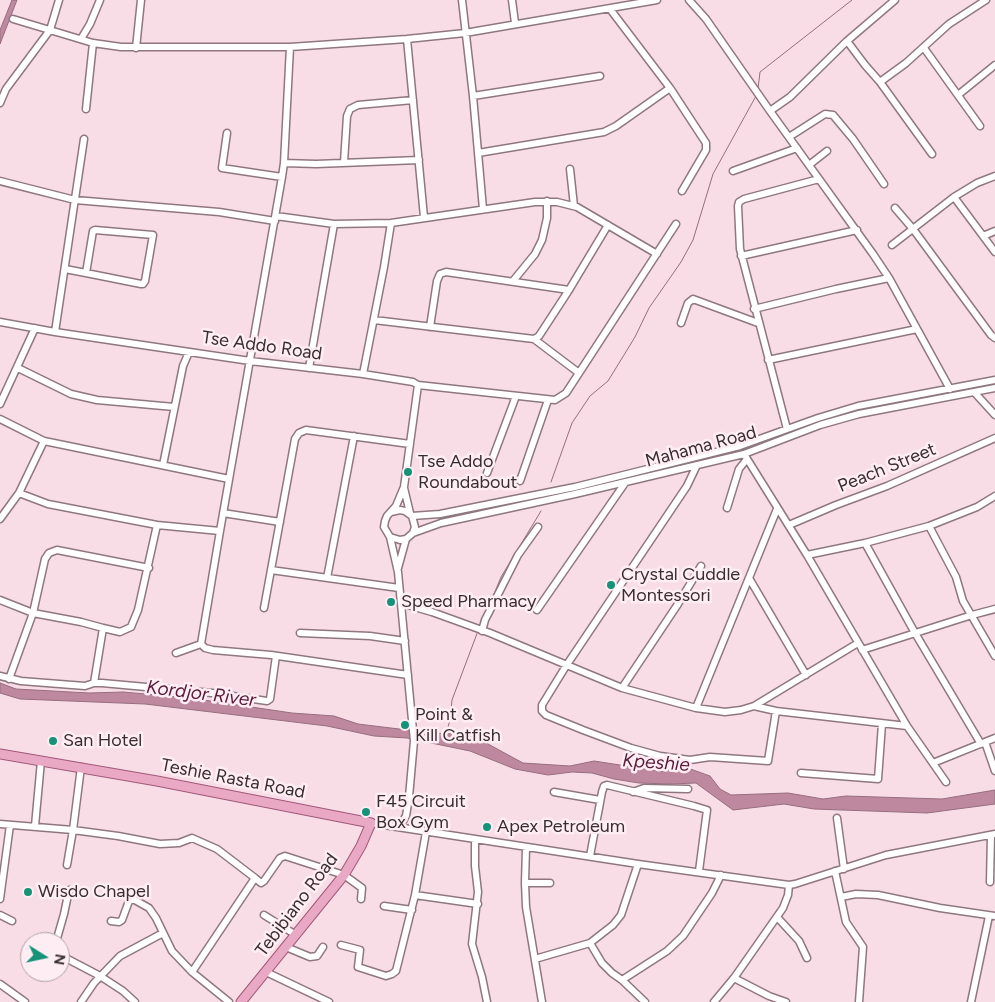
<!DOCTYPE html>
<html>
<head>
<meta charset="utf-8">
<style>
	body { margin:0 }
	#map { position:relative; width:995px; height:1002px; overflow:hidden; background:#f8dde7; font-family:Figtree,sans-serif }
	canvas { display:block }
	.north { position:absolute; left:20px; top:932px; width:50px; height:50px; box-sizing:border-box; background:#feeef4; border:1px solid #afa1a6; border-radius:50%; rotate:100deg; font-size:14px; font-weight:700; line-height:20px; text-align:center; color:#382d31 }
	.north::after { content:''; display:block; margin:auto; width:18px; height:22px; background:#169278; clip-path:polygon(50% 0,100% 100%,50% 72%,0 100%) }
</style>
</head>
<body>
<div id="map">
<canvas width="995" height="1002"></canvas>
<div class="north">N</div>
</div>
<script>
const context = document.querySelector('canvas').getContext('2d');
context.lineJoin = 'round';
function fill(path, color) {
  context.fillStyle = color;
  context.fill(path, 'evenodd');
}
function toPath(rows) {
  const path = new Path2D();
  for (const r of rows) {
    path.moveTo(r[0], r[1]);
    for (let i = 2; i < r.length; i += 2) path.lineTo(r[i], r[i + 1]);
  }
  return path;
}
function trace(path, color, width, dash) {
  context.strokeStyle = color;
  context.lineWidth = width;
  context.lineCap = dash ? 'butt' : 'round';
  context.setLineDash(dash || []);
  context.stroke(path);
}
function write(font, color, halo, rows, align = 'center') {
  context.font = font + ' Figtree,sans-serif';
  context.lineWidth = 5;
  context.setLineDash([]);
  context.textBaseline = 'middle';
  context.strokeStyle = halo;
  context.fillStyle = color;
  for (const [text, x, y, turn = 0] of rows) {
    context.save();
    context.translate(x, y);
    context.rotate((+turn || 0) * Math.PI / 180);
    context.textAlign = isNaN(turn) ? turn : align;
    if (halo) context.strokeText(text, 0, 0);
    context.fillText(text, 0, 0);
    context.restore();
  }
}
const water = toPath([
	[12,0,17,0,0,44,0,30,12,0],
	[0,683,16,689,89,693,123,692,190,698,292,713,334,716,358,724,432,733,458,734,477,738,523,763,570,766,594,761,665,772,673,767,682,766,710,776,720,789,731,795,788,793,823,799,846,796,942,799,995,790,995,804,927,813,814,809,784,804,733,810,696,783,671,784,639,783,614,779,592,773,572,772,548,775,515,769,470,751,407,738,374,736,327,726,145,704,20,699,0,693,0,683]
]);
const stream = toPath([
	[758,89,760,72,852,0],
	[551,482,572,423,590,396,608,381,635,337,649,308,681,262,693,240,713,174,756,96],
	[490,604,501,577,541,511],
	[446,734,450,720,452,700,478,631]
]);
const minor = toPath([
	[462,0,473,96,483,209],
	[512,0,515,23],
	[689,0,706,19,770,111,873,254,889,278,950,389],
	[610,9,670,88,706,143,706,150,682,191],
	[13,19,93,43,121,47,290,47,407,39,465,33,657,0],
	[81,39,90,24,100,0],
	[407,39,424,217],
	[847,41,895,0],
	[290,47,284,163,282,177,220,531,201,644,205,648,213,650,271,655,408,675],
	[136,48,141,0],
	[924,48,980,126],
	[880,82,932,154],
	[958,95,995,65],
	[473,96,600,76],
	[0,103,6,89,50,30,59,0],
	[86,109,93,43],
	[770,111,790,97,847,41,865,65,880,82,906,63,949,24,986,0],
	[227,133,222,168,282,177],
	[789,137,825,114,833,115,853,139,884,184],
	[478,153,604,132,616,126,670,88],
	[344,162,347,116,350,109,358,105,413,100],
	[284,163,316,164,419,160],
	[809,165,827,151],
	[570,169,574,206],
	[733,171,797,148],
	[0,181,75,200,219,212,275,221],
	[954,197,995,252],
	[895,208,913,229,991,335,995,338],
	[276,216,334,224,391,223,535,202,557,202,577,207,657,254],
	[983,236,995,231],
	[892,245,954,197,977,183,995,176],
	[741,256,857,230],
	[65,269,86,273,141,284,143,284,145,281,153,235,95,230,93,231,86,273],
	[513,281,535,254,542,240,547,218,547,201],
	[754,309,836,289,889,278],
	[374,320,534,339,539,336,569,290,608,225],
	[0,322,55,332,250,361,363,374,413,382,418,385,555,400,566,393,676,224],
	[681,323,688,303,693,299,758,323],
	[430,327,437,281,440,274,446,272,569,290],
	[55,332,84,139],
	[534,339,579,373],
	[768,360,917,329],
	[18,368,71,394,97,400,174,407],
	[309,368,334,224],
	[363,374,384,267,391,223],
	[975,393,995,415],
	[0,404,35,328],
	[0,419,44,441,229,479],
	[787,429,740,249,738,206,739,202,744,199,819,179],
	[744,454,807,555,907,726,946,782],
	[163,465,183,366,189,352],
	[697,465,687,486,566,666,542,705,542,711,546,715,583,730,631,748,660,756,690,760,710,757,768,761,776,711],
	[487,473,516,396],
	[520,481,548,400],
	[404,488,410,513],
	[19,493,48,504,157,525,220,531],
	[727,508,739,469,747,459],
	[391,512,400,510,405,511,412,516,415,527,413,533,406,539,400,540,390,537,384,527,385,521,387,516,396,506,404,487,418,385],
	[223,513,280,522],
	[412,516,440,514,575,487,740,446,818,418,858,406,995,380],
	[0,519,19,493,44,441],
	[789,525,836,505,887,486,995,438],
	[929,526,956,577,963,601,995,656],
	[413,533,441,523,575,494,744,454,820,425,859,414,995,388],
	[390,537,398,572,414,741,409,797,406,816,399,827],
	[865,543,915,633,981,744],
	[807,555,865,543,929,526,977,507,995,496],
	[398,568,406,539],
	[271,570,399,588],
	[327,578,354,436],
	[749,578,806,675],
	[0,600,33,613,81,622,103,628,120,632,131,627,138,610,157,525],
	[401,603,432,612,490,633,622,688,696,708,725,712,741,710,754,706,776,711,907,726],
	[264,608,295,439,299,433,306,430,410,444],
	[537,610,625,483],
	[482,631,485,620,518,555,538,527],
	[300,633,370,636,405,641],
	[862,650,972,615,995,609],
	[176,653,201,644],
	[0,676,21,681,85,686,94,683,102,683,212,693,267,701,270,699,276,656],
	[9,679,33,613,45,559,49,553,57,550,149,568],
	[94,683,103,628],
	[622,688,678,604,701,566],
	[754,706,858,643],
	[696,708,777,509],
	[985,742,995,771],
	[933,763,995,738],
	[801,773,878,779,882,724],
	[554,792,600,800],
	[633,792,644,788,688,789],
	[837,818,844,869],
	[371,823,638,864,789,885,795,884,886,855,995,834],
	[0,824,73,830,118,836,160,844,179,843,192,838,217,849,255,878,192,972],
	[35,826,41,761],
	[475,839,475,866,478,892,472,944,482,977,487,1002],
	[526,847,525,883,526,907,542,1002],
	[590,856,602,792,604,786,607,785,694,806,707,810,699,871],
	[67,865,73,830,81,767],
	[835,871,846,922,863,947,859,1002],
	[255,878,261,883,264,881,280,858,285,856,344,875,362,888,361,899],
	[990,882,991,835],
	[525,883,550,883],
	[415,895,478,904],
	[841,897,856,894,878,895,940,908,995,916],
	[0,899,10,825],
	[384,906,412,910],
	[0,915,12,921],
	[264,915,296,935],
	[777,917,799,941,807,958],
	[111,921,119,922,122,920,129,901,133,899,149,908,156,918,172,951,192,972,229,1002],
	[56,942,64,914,69,890],
	[590,943,602,963,612,973,622,980,645,1002],
	[341,945,360,950,358,967,386,976,392,974,396,971,415,895,426,832],
	[286,947,310,957,317,956,323,947],
	[60,955,100,976,123,991,135,1002],
	[535,959,590,943,613,925,621,915,638,864],
	[266,972,329,1002],
	[734,978,769,996,786,1002],
	[622,980,667,951,683,936,712,893,721,875],
	[0,984,25,1002],
	[81,1002,94,983,120,956,163,933],
	[714,1002,734,978,783,908,788,895,789,885],
	[971,1002,989,916]
]);
const major = toPath([
	[0,754,157,781,371,823,361,846,344,875,241,1002]
]);
const markers = [
	[408,472,5,"#169278"],
	[611,585,5,"#169278"],
	[391,602,5,"#169278"],
	[405,725,5,"#169278"],
	[53,741,5,"#169278"],
	[366,812,5,"#169278"],
	[487,827,5,"#169278"],
	[28,892,5,"#169278"]
];
const streetNames = [
	["Tse Addo Road",262,346,8],
	["Mahama Road",701,447,-15],
	["Peach Street",887,468,-22],
	["Teshie Rasta Road",233,779,11],
	["Tebibiano Road",297,905,-53]
];
const poiNames = [
	["Tse Addo",418,462],
	["Roundabout",418,483],
	["Crystal Cuddle",621,575],
	["Montessori",621,596],
	["Speed Pharmacy",401,602],
	["Point &",415,715],
	["Kill Catfish",415,736],
	["San Hotel",63,741],
	["F45 Circuit",376,802],
	["Box Gym",376,823],
	["Apex Petroleum",497,827],
	["Wisdo Chapel",38,892]
];
const waterNames = [
	["Kordjor River",201,694,7],
	["Kpeshie",656,763,4]
];
fill(water, '#be899e');
trace(water, '#966d7d', 1);
trace(stream, '#966d7d', 1);
trace(minor, '#8f7780', 9);
trace(major, '#a15878', 11);
trace(minor, '#fff', 6);
trace(major, '#e9a9c5', 9);
for (const [x, y, r, color] of markers) {
  const dot = new Path2D();
  dot.arc(x, y, r, 0, 2 * Math.PI);
  context.fillStyle = color;
  context.fill(dot);
  trace(dot, '#feeef4', 2);
}
write('18px', '#382d31', '#feeef4', streetNames);
write('18px', '#382d31', '#feeef4', poiNames, 'left');
write('italic 19px', '#591a39', '#feeef4', waterNames);
</script>
</body>
</html>
